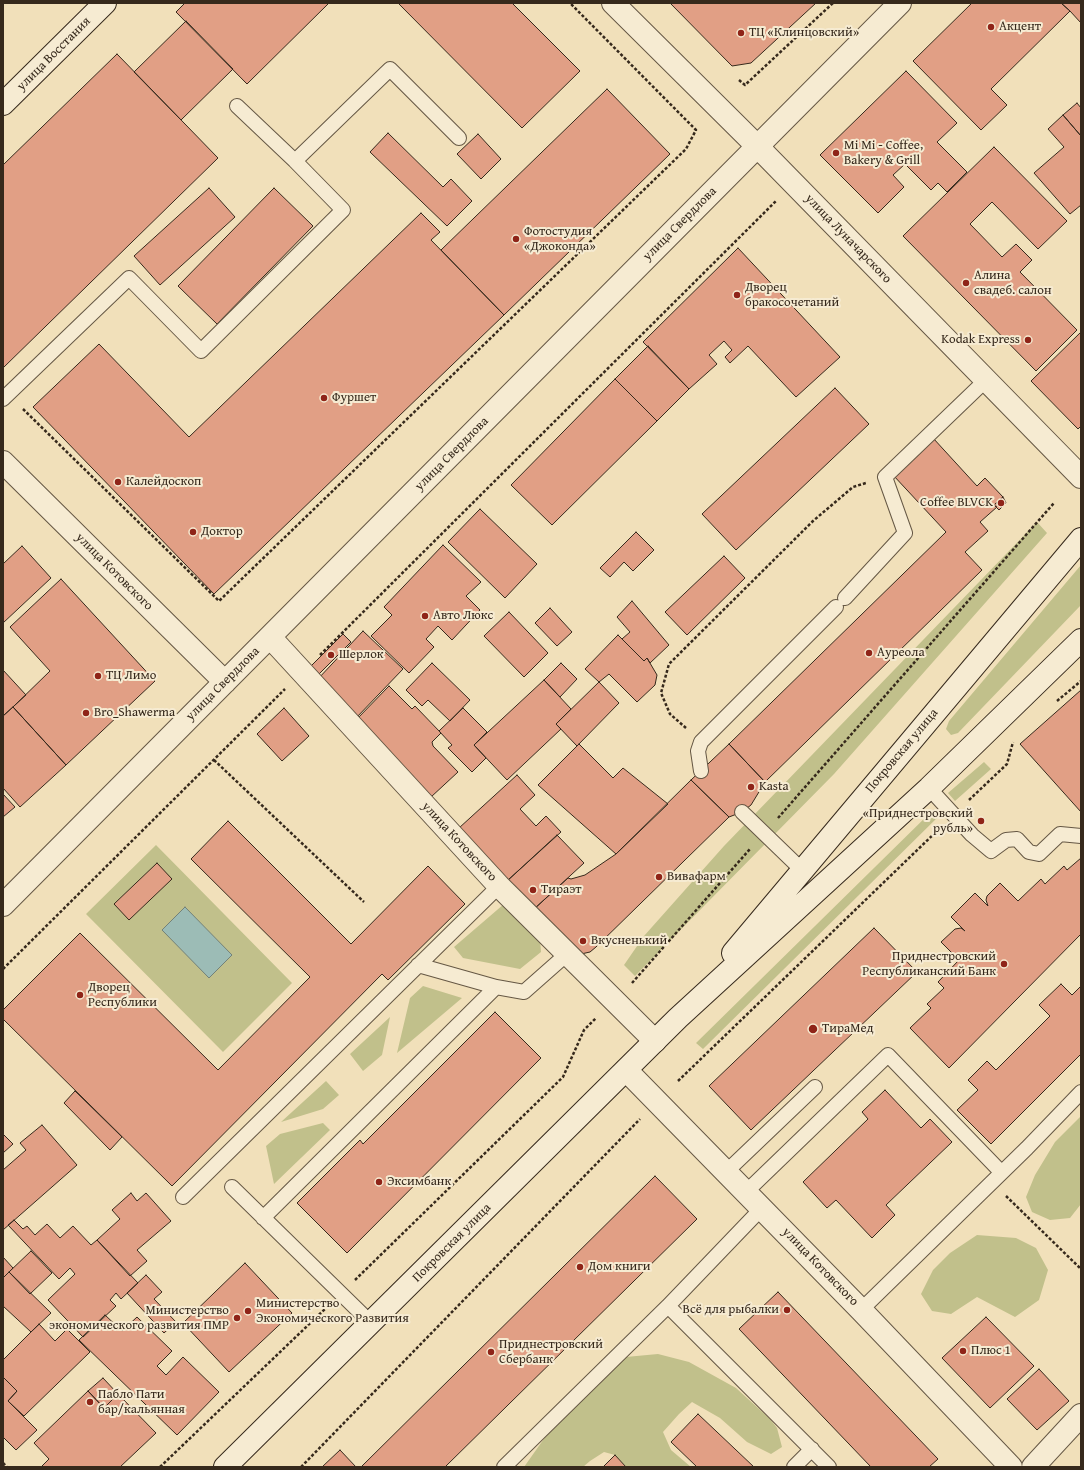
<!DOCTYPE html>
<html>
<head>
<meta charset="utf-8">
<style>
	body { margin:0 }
	#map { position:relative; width:1084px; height:1470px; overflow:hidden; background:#f1e0ba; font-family:"Gentium Book Plus",serif }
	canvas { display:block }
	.frame { position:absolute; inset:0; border:4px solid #36291c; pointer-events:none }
</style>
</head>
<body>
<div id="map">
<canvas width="1084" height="1470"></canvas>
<div class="frame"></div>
</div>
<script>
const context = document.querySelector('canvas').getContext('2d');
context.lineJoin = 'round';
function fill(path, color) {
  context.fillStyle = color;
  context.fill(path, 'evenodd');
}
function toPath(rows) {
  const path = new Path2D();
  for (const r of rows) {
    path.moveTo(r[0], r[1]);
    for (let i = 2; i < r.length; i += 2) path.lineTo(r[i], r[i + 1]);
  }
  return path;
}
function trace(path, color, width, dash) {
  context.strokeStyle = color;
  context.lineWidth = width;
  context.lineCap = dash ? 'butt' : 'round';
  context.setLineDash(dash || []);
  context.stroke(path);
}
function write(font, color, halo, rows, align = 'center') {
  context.font = font + ' "Gentium Book Plus",serif';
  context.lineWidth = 4;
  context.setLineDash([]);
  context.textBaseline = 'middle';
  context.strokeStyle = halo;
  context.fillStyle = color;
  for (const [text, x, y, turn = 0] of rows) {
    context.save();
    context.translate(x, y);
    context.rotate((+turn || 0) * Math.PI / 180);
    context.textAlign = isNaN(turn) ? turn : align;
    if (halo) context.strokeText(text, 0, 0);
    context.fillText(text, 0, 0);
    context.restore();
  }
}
const green = toPath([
	[1037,522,1047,533,834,774,635,976,624,965,644,936,724,846],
	[1081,565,1081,605,958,733,951,735,946,729,949,721],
	[984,762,991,769,955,801,948,793],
	[934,809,940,815,703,1049,696,1043],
	[156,845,292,983,223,1052,86,914],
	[504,904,540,939,541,952,520,969,463,958,454,947],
	[423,986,462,998,397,1053,410,998],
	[390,1017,382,1055,363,1071,350,1054],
	[326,1081,339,1095,323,1109,281,1122],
	[1081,1116,1081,1204,1070,1218,1050,1220,1032,1212,1026,1197,1035,1175,1055,1142],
	[323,1123,330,1130,274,1184,266,1146,280,1134],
	[977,1235,1016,1238,1036,1248,1048,1270,1039,1300,1015,1317,977,1297,951,1314,932,1311,921,1294,933,1270,950,1253],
	[658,1354,689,1362,736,1388,770,1419,777,1428,782,1447,771,1454,747,1442,720,1418,692,1402,679,1414,663,1432,671,1450,691,1467,626,1467,615,1455,604,1452,590,1461,583,1467,524,1467,570,1402,615,1358]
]);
const water = toPath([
	[185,907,232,955,209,978,162,930,185,907]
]);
const building = toPath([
	[185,3,329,3,247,84,176,12,185,3],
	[398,3,512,3,580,71,522,128,398,3],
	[670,3,816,3,751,63,732,66,670,3],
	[972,3,1061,3,1070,11,991,89,1007,105,981,130,913,61,972,3],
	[1061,3,1081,3,1081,23,1070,11,1061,3],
	[186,21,233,69,181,120,134,72,186,21],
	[117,54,218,158,3,368,3,165,117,54],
	[906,71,957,123,937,142,967,172,947,192,938,183,931,190,905,164,893,175,904,187,878,213,820,155,906,71],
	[607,89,670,154,504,315,441,250,607,89],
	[1077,103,1081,108,1081,136,1063,115,1077,103],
	[1063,115,1081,136,1081,205,1070,214,1034,173,1064,147,1048,129,1063,115],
	[388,133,443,187,451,179,472,201,447,226,370,152,388,133],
	[478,134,501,159,481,179,457,154,478,134],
	[994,147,1067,221,1038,249,992,202,970,224,1002,257,1016,244,1032,260,1020,272,1077,330,1036,371,903,236,994,147],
	[209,188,235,217,160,285,134,256,209,188],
	[274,188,313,226,217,324,178,286,274,188],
	[421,213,440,232,431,240,504,315,214,594,33,407,99,344,189,437,421,213],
	[738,248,840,357,796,397,748,346,730,363,725,357,732,350,724,341,709,355,717,364,689,389,643,342,738,248],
	[1081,332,1081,426,1078,429,1031,381,1081,332],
	[648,346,689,389,657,421,615,379,648,346],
	[615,379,657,421,552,525,511,485,615,379],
	[835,388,869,424,736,550,702,514,835,388],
	[933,438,977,486,985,478,1003,497,994,505,997,507,980,522,988,531,965,552,982,570,765,782,729,744,946,532,893,475,933,438],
	[1003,497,1006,503,999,510,994,505,1003,497],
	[480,509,537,564,505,598,448,542,480,509],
	[636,532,654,550,633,571,624,562,610,577,600,568,636,532],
	[443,545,481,582,466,596,480,610,452,640,438,626,426,639,434,647,409,673,371,636,392,615,384,607,443,545],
	[22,546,51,578,3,623,3,564,22,546],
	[724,556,745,578,687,635,665,612,724,556],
	[61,579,155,681,66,765,13,707,50,671,10,627,61,579],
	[632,601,669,645,650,663,647,658,644,661,622,639,630,632,617,617,632,601],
	[550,608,572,632,557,646,535,623,550,608],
	[509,612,548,653,524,677,484,636,509,612],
	[363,631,403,669,356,718,317,680,363,631],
	[343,634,351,642,318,675,310,667,343,634],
	[618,635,644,661,647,658,657,675,655,685,637,702,609,674,599,682,585,669,618,635],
	[432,663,470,700,450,721,428,700,422,706,406,690,432,663],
	[561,663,577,679,560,697,544,680,561,663],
	[3,670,26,695,3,716,3,670],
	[544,680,571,709,556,724,561,729,507,780,474,745,544,680],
	[599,682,619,703,577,746,556,724,599,682],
	[389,686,412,709,415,706,441,733,432,742,433,746,458,772,431,797,357,719,389,686],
	[1081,690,1081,812,1020,744,1081,690],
	[13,707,66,765,20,807,3,788,3,716,13,707],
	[284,708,309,736,282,761,257,734,284,708],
	[463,708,487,732,474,745,486,758,472,772,448,748,452,745,439,731,463,708],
	[579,744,613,778,623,768,668,804,616,854,538,785,579,744],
	[729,744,765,782,751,805,742,812,729,817,691,780,729,744],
	[517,775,535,795,520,809,536,826,546,816,561,832,507,881,459,828,517,775],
	[691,780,729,817,596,947,590,952,581,954,533,910,568,878,571,879,585,875,616,854,691,780],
	[3,794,15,807,3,817,3,794],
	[228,821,351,944,428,866,465,904,388,980,382,974,172,1186,3,1019,3,1010,80,933,218,1070,310,977,191,859,228,821],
	[557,835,584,863,533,910,507,881,557,835],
	[1081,858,1081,934,949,1068,910,1028,931,1008,927,1004,944,988,938,982,959,960,941,942,955,929,961,928,965,931,951,917,975,893,988,906,986,900,987,896,1000,883,1018,901,1041,879,1045,884,1064,866,1067,870,1081,858],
	[157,863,172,879,129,920,114,904,157,863],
	[874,928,917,972,751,1130,709,1086,874,928],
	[1061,984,1072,995,1081,986,1081,1054,991,1144,957,1110,978,1090,968,1080,987,1061,996,1070,1050,1016,1039,1005,1061,984],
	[495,1012,541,1058,347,1253,297,1203,360,1140,363,1144,495,1012],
	[885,1090,921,1128,930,1119,952,1142,886,1205,895,1215,872,1238,836,1200,827,1208,803,1182,868,1119,862,1112,885,1090],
	[75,1091,122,1137,110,1150,64,1103,75,1091],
	[42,1125,77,1165,3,1230,3,1170,26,1150,20,1143,42,1125],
	[3,1134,13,1144,3,1153,3,1134],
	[655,1176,697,1219,445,1467,361,1467,655,1176],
	[131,1193,137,1201,146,1193,171,1221,137,1250,147,1261,130,1276,97,1240,120,1219,112,1210,131,1193],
	[14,1220,23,1229,27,1226,35,1235,47,1224,60,1238,73,1226,91,1245,97,1240,138,1283,121,1299,116,1293,110,1300,116,1306,83,1337,48,1300,75,1274,70,1268,59,1279,8,1225,14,1220],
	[31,1251,52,1273,30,1294,9,1272,31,1251],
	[3,1257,13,1268,3,1278,3,1257],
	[245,1263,292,1313,229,1372,183,1323,245,1263],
	[9,1272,51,1313,31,1332,3,1306,3,1278,9,1272],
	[146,1275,162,1292,154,1299,176,1322,164,1333,127,1293,146,1275],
	[778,1292,938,1459,929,1467,871,1467,739,1329,778,1292],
	[105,1315,122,1331,137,1317,172,1351,157,1366,166,1375,183,1357,219,1392,177,1435,79,1340,105,1315],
	[986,1317,1034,1366,990,1408,942,1358,986,1317],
	[39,1324,55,1341,67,1329,90,1352,24,1416,8,1401,17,1391,3,1377,3,1360,39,1324],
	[1039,1369,1069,1401,1037,1430,1007,1399,1039,1369],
	[3,1377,17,1391,8,1401,37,1430,16,1450,3,1437,3,1377],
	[103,1378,118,1394,104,1408,88,1391,103,1378],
	[88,1391,104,1408,118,1394,156,1433,120,1467,41,1467,49,1459,34,1443,88,1391],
	[698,1414,754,1467,697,1467,671,1442,698,1414],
	[340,1450,356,1467,322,1467,340,1450],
	[615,1455,626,1467,603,1467,615,1455]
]);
const path = toPath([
	[739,80,745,85,833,3],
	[23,409,219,601,686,149,696,130,570,3],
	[320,655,776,201],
	[1057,701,1081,681],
	[686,728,670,714,661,693,669,664,813,521,853,487,866,483],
	[214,760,364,902],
	[969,800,1007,764,1013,742],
	[778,818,1054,503],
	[3,969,285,689],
	[632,983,750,849],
	[678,1081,939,829],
	[1006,1196,1081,1269],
	[355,1280,563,1077,584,1030,596,1018],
	[3,1463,7,1467],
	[160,1467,326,1308],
	[301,1467,640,1119]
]);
const lane = toPath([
	[237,106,295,161],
	[3,399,129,278,201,351,343,210,295,161,390,69,459,138],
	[845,598,905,533,885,477,986,380],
	[701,771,698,751,701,742,836,607],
	[929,788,972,835,991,851,1006,840,1017,839,1029,852,1039,854,1060,834,1081,836],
	[742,812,802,870],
	[418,965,496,987],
	[726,1172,815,1087],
	[232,1187,371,1323],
	[746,1192,888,1055,1001,1172],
	[183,1197,499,886],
	[762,1208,668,1306,829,1467],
	[263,1218,496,987,524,992,567,954],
	[861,1310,1027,1148,1081,1092],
	[504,1467,668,1306],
	[794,1467,812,1449]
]);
const street = toPath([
	[613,3,757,146,1081,477],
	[3,462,225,682],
	[270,637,499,886,655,1041],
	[3,905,900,3],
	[626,1070,861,1310,1011,1467],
	[1033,1467,1081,1415]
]);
const secondary = toPath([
	[3,104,105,3],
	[733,953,1081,539],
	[225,1467,678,1018,929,788,1081,640]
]);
const markers = [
	[991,27,4,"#8f2418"],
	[741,33,4,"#8f2418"],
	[836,153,4,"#8f2418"],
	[516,239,4,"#8f2418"],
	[966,283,4,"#8f2418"],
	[737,295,4,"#8f2418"],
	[1028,340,4,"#8f2418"],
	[324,398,4,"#8f2418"],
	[118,482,4,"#8f2418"],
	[1001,503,4,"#8f2418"],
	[193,532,4,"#8f2418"],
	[425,616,4,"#8f2418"],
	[869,653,4,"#8f2418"],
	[331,655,4,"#8f2418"],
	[98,676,4,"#8f2418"],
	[86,713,4,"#8f2418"],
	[751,787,4,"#8f2418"],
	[981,821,4,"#8f2418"],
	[659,877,4,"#8f2418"],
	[533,890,4,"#8f2418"],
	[583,941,4,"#8f2418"],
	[1004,964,4,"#8f2418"],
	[80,995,4,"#8f2418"],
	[813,1029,5,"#8f2418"],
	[379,1182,4,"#8f2418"],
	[580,1267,4,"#8f2418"],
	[787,1310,4,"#8f2418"],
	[248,1311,4,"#8f2418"],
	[237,1318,4,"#8f2418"],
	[963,1351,4,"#8f2418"],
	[491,1352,4,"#8f2418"],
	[90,1402,4,"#8f2418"]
];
const poiNames = [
	["Акцент",999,27],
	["ТЦ «Клинцовский»",749,33],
	["Mi Mi - Coffee,",844,146],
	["Bakery & Grill",844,161],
	["Фотостудия",524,232],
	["«Джоконда»",524,247],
	["Алина",974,276],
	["свадеб. салон",974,291],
	["Дворец",745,288],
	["бракосочетаний",745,303],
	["Kodak Express",1020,340,"right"],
	["Фуршет",332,398],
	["Калейдоскоп",126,482],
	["Coffee BLVCK",993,503,"right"],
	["Доктор",201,532],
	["Авто Люкс",433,616],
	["Ауреола",877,653],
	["Шерлок",339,655],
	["ТЦ Лимо",106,676],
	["Bro_Shawerma",94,713],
	["Kasta",759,787],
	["«Приднестровский",973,814,"right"],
	["рубль»",973,829,"right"],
	["Вивафарм",667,877],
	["Тираэт",541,890],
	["Вкусненький",591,941],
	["Приднестровский",996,957,"right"],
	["Республиканский Банк",996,972,"right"],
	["Дворец",88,988],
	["Республики",88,1003],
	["ТираМед",822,1029],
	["Эксимбанк",387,1182],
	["Дом книги",588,1267],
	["Министерство",256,1304],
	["Экономического Развития",256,1319],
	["Всё для рыбалки",779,1310,"right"],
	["Министерство",229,1311,"right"],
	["экономического развития ПМР",229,1326,"right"],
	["Приднестровский",499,1345],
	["Сбербанк",499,1360],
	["Плюс 1",971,1351],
	["Пабло Пати",98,1395],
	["бар/кальянная",98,1410]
];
const streetNames = [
	["улица Восстания",54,54,-45],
	["улица Свердлова",680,224,-45],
	["улица Луначарского",848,239,46],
	["улица Свердлова",452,454,-45],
	["улица Котовского",114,572,45],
	["улица Свердлова",223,684,-45],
	["Покровская улица",902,751,-50],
	["улица Котовского",459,842,47],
	["Покровская улица",452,1243,-45],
	["улица Котовского",820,1267,46]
];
fill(green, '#c1c08b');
fill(water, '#9cbcb6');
trace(water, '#738178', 1);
fill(building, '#e19f85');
trace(building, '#36291c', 1);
trace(lane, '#655744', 16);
trace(street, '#655744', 24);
trace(secondary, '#36291c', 24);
trace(path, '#36291c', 2.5, [3, 2]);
trace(lane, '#f6ebd2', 14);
trace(street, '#f6ebd2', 22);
trace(secondary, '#f6ebd2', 22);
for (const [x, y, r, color] of markers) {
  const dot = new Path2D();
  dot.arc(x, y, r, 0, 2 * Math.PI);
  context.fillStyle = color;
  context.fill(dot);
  trace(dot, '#f6ebd2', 1.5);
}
write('13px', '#36291c', '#f6ebd2', poiNames, 'left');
write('13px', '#36291c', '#f6ebd2', streetNames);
</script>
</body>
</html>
